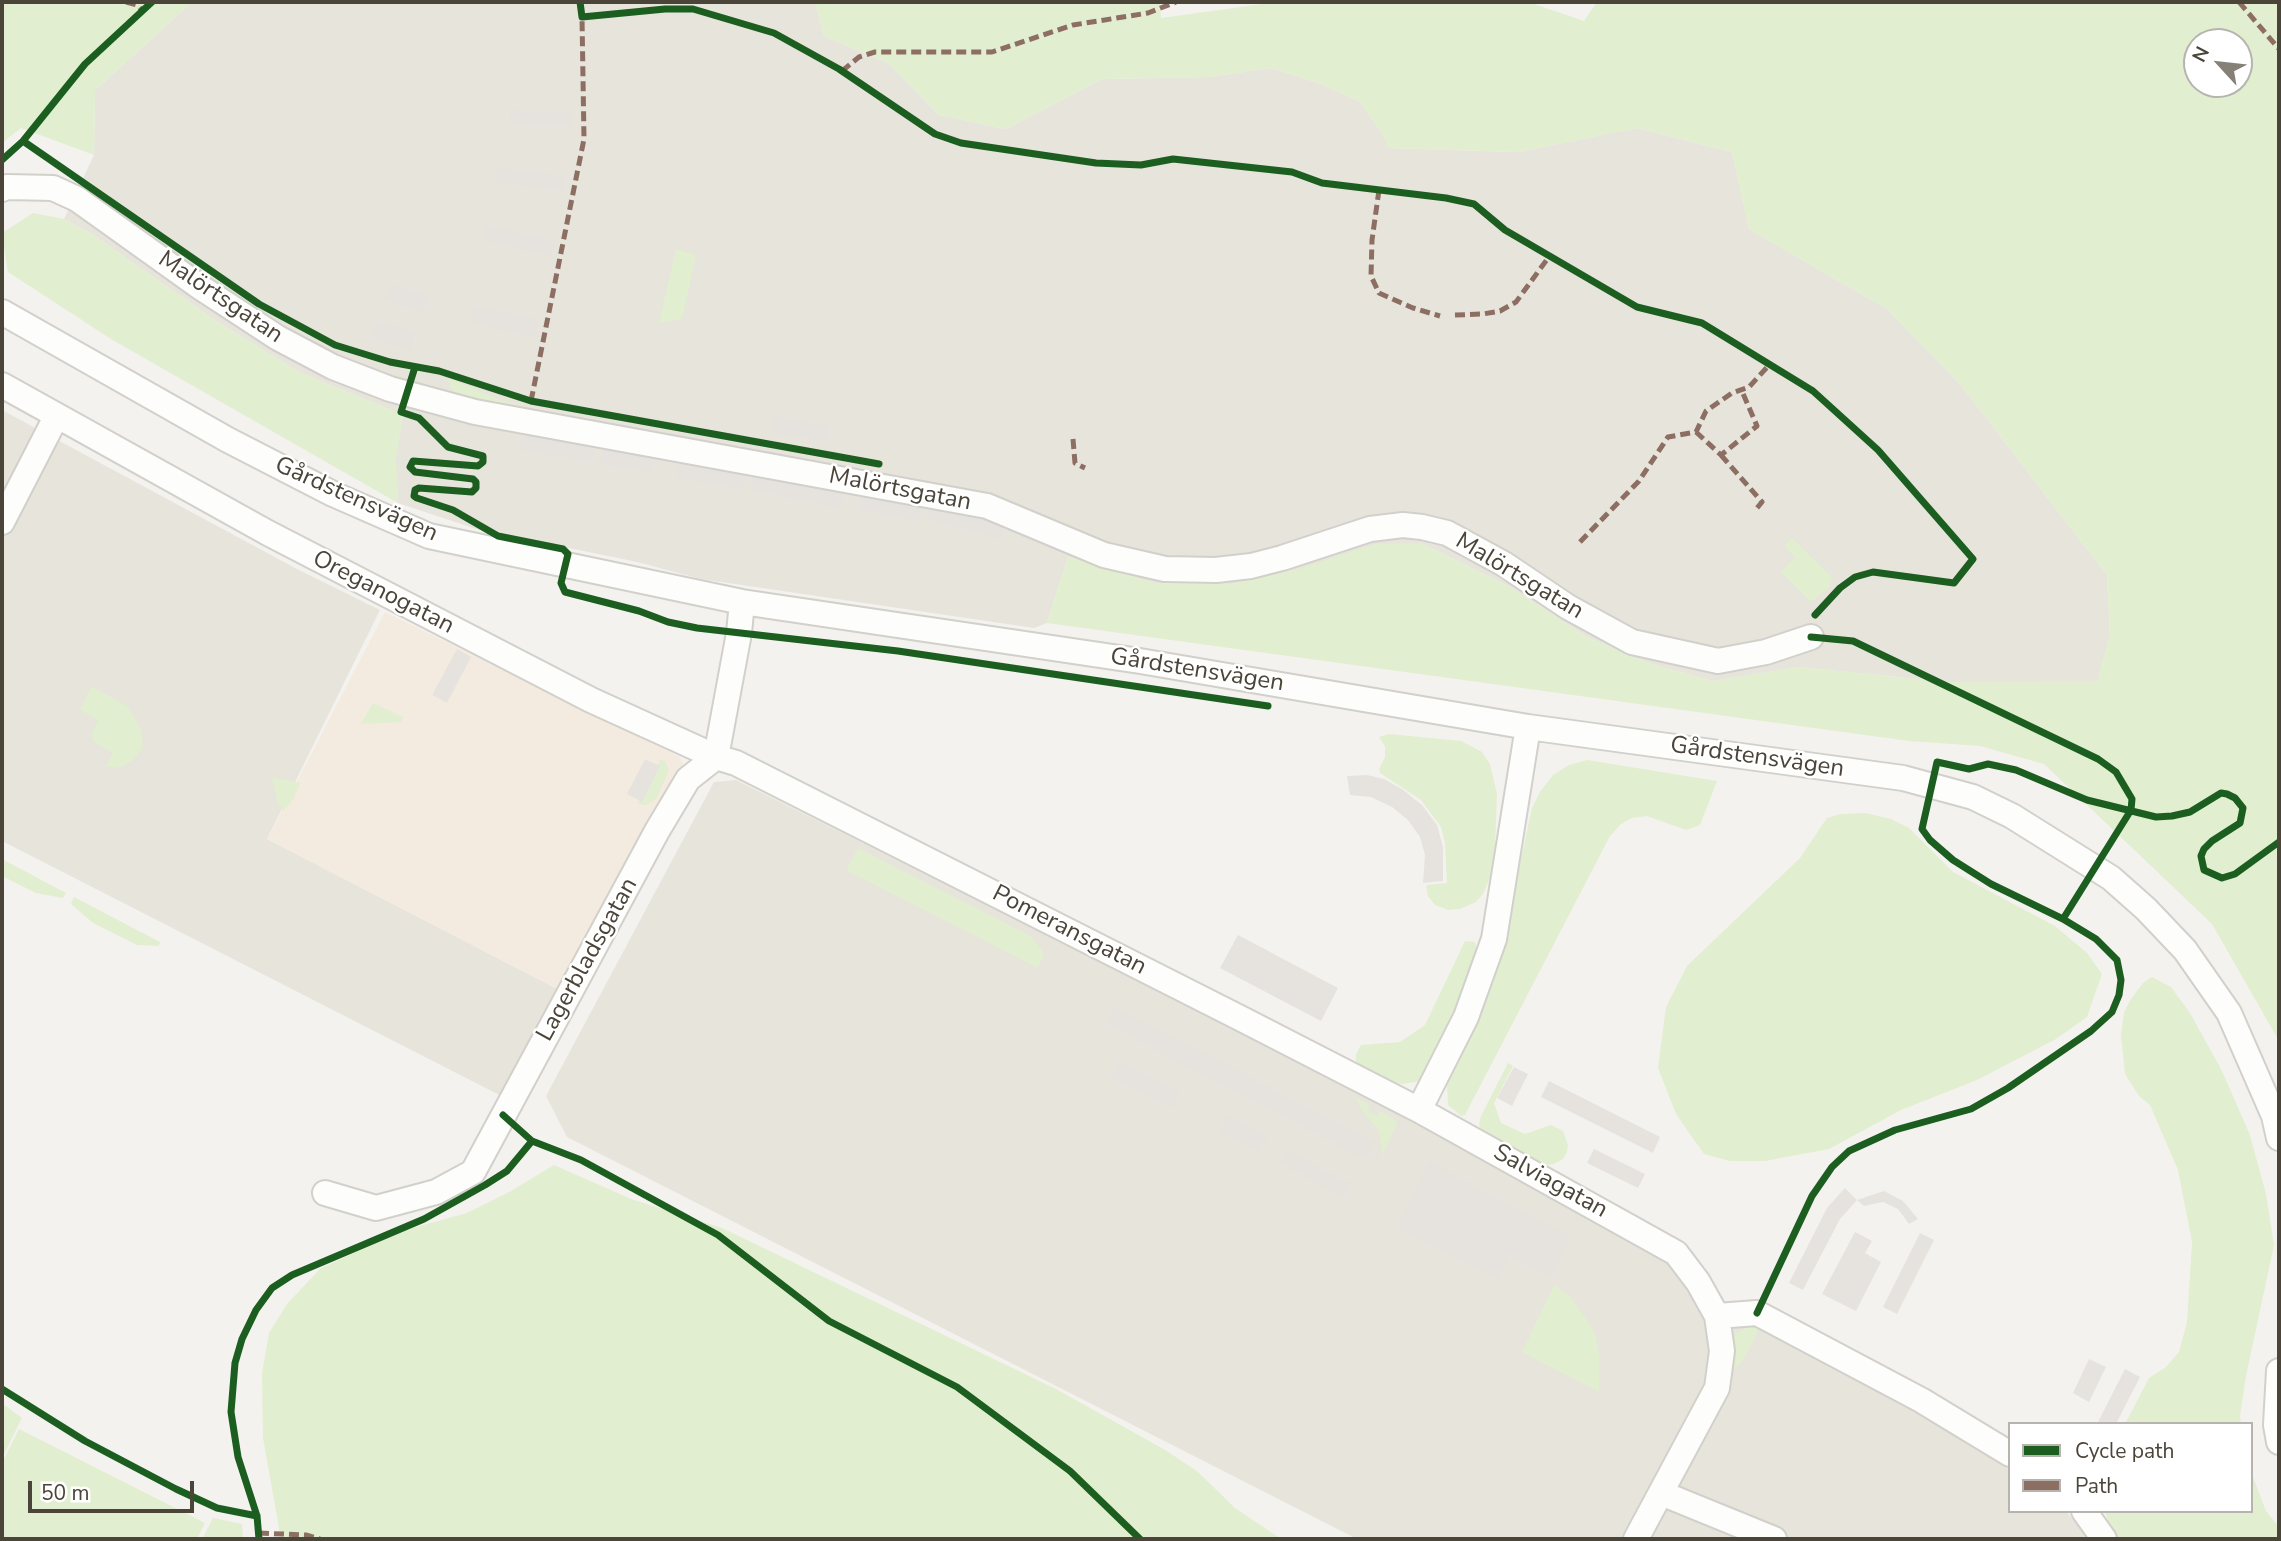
<!DOCTYPE html>
<html>
<head>
<meta charset="utf-8">
<style>
	body { margin:0 }
	#map { position:relative; width:2281px; height:1541px; overflow:hidden; background:#f4f2ee; font-family:"Nunito Sans",sans-serif }
	canvas { display:block }
	.frame { position:absolute; inset:0; border:4px solid #4b4439; pointer-events:none }
	.legend { position:absolute; left:2008px; top:1422px; width:245px; height:91px; box-sizing:border-box; background:#fff; border:2px solid #b7b4b0; margin:0; padding:9px 12px; list-style:none; font-size:21px; color:#4b4439 }
	.legend li { display:flex; align-items:center; gap:14px; height:35px }
	.legend b { width:35px; border:2px solid #b7b4b0 }
	.north { position:absolute; left:2183px; top:28px; width:70px; height:70px; box-sizing:border-box; background:#fff; border:2px solid #b7b4b0; border-radius:50%; rotate:297deg; font-size:19px; font-weight:700; line-height:28px; text-align:center; color:#4b4439 }
	.north::after { content:''; display:block; margin:auto; width:24px; height:32px; background:#868178; clip-path:polygon(50% 0,100% 100%,50% 72%,0 100%) }
	.scale { position:absolute; left:28px; top:1481px; width:166px; height:32px; box-sizing:border-box; border:4px solid #4b4439; border-top:0; padding-left:9px; font-size:21px; line-height:24px; white-space:nowrap; color:#4b4439; -webkit-text-stroke:5px #fff; paint-order:stroke }
</style>
</head>
<body>
<div id="map">
<canvas width="2281" height="1541"></canvas>
<div class="frame"></div>
<ul class="legend">
<li><b style="height:9px;background:#1b5e20"></b>Cycle path</li>
<li><b style="height:9px;background:#8d6e63"></b>Path</li>
</ul>
<div class="north">N</div>
<div class="scale">50 m</div>
</div>
<script>
const context = document.querySelector('canvas').getContext('2d');
context.lineJoin = 'round';
function fill(path, color) {
  context.fillStyle = color;
  context.fill(path, 'evenodd');
}
function toPath(rows) {
  const path = new Path2D();
  for (const r of rows) {
    path.moveTo(r[0], r[1]);
    for (let i = 2; i < r.length; i += 2) path.lineTo(r[i], r[i + 1]);
  }
  return path;
}
function trace(path, color, width, dash) {
  context.strokeStyle = color;
  context.lineWidth = width;
  context.lineCap = dash ? 'butt' : 'round';
  context.setLineDash(dash || []);
  context.stroke(path);
}
function write(font, color, halo, rows, align = 'center') {
  context.font = font + ' "Nunito Sans",sans-serif';
  context.lineWidth = 5;
  context.setLineDash([]);
  context.textBaseline = 'middle';
  context.strokeStyle = halo;
  context.fillStyle = color;
  for (const [text, x, y, turn = 0] of rows) {
    context.save();
    context.translate(x, y);
    context.rotate((+turn || 0) * Math.PI / 180);
    context.textAlign = isNaN(turn) ? turn : align;
    if (halo) context.strokeText(text, 0, 0);
    context.fillText(text, 0, 0);
    context.restore();
  }
}
const residential = toPath([
	[192,2,815,2,824,36,888,63,939,115,1006,129,1102,79,1208,77,1272,68,1321,84,1359,101,1380,130,1389,148,1518,152,1637,128,1732,152,1749,229,1887,309,1960,384,2107,575,2110,636,2097,682,1947,682,1799,667,1713,681,1654,665,1587,637,1512,588,1421,543,1231,584,1154,583,1068,557,1047,623,1034,628,701,579,637,562,476,529,398,503,395,458,403,415,299,372,219,323,90,233,64,219,94,155,95,90],
	[2,410,297,569,380,610,267,839,573,997,517,1104,2,841],
	[736,780,1426,1123,1666,1262,1770,1335,1927,1414,2010,1470,2010,1511,2065,1511,2094,1539,1357,1539,567,1137,546,1096,714,782]
]);
const commercial = toPath([
	[385,612,680,757,687,772,573,997,267,839]
]);
const green = toPath([
	[2,2,192,2,95,90,94,155,21,128,2,143],
	[815,2,1160,2,1161,18,1277,2,1528,2,1584,21,1597,2,2279,2,2279,1041,2212,924,2044,764,1980,746,1909,741,1047,623,1068,557,1154,583,1231,584,1298,569,1374,544,1421,543,1512,588,1587,637,1654,665,1713,681,1799,667,1947,682,2097,681,2110,636,2107,575,1960,384,1887,309,1749,229,1732,152,1637,128,1518,152,1388,148,1380,130,1359,101,1321,84,1272,68,1208,77,1102,79,1006,129,939,115,888,63,824,36],
	[2197,42,2239,42,2239,84,2197,84],
	[33,213,64,219,90,233,219,323,299,372,403,415,396,458,398,503,111,339,8,272,2,233],
	[676,249,696,255,682,319,659,323],
	[449,378,498,399,524,406,524,410,458,397,450,387],
	[1792,538,1832,577,1830,587,1811,602,1781,572,1795,557,1784,546],
	[91,686,127,706,139,725,143,742,141,750,134,759,120,768,106,766,113,753,93,741,92,733,98,720,80,710],
	[373,703,403,717,401,722,361,724],
	[1389,734,1461,741,1482,752,1490,764,1497,794,1495,846,1492,873,1483,894,1476,902,1460,909,1448,910,1435,905,1428,896,1426,885,1447,883,1445,843,1441,827,1421,800,1380,773,1379,769,1385,757,1385,746,1379,737],
	[661,759,665,761,669,770,656,799,646,805,637,804],
	[1587,760,1717,781,1700,825,1686,830,1647,816,1632,818,1621,824,1610,836,1465,1115,1461,1116,1448,1105,1447,1086,1508,920,1532,808,1540,792,1553,775,1569,765],
	[272,777,300,783,293,799,283,811,277,801],
	[1865,813,1891,819,1909,828,1953,872,2055,926,2087,953,2102,974,2087,1017,2056,1039,1977,1080,1901,1110,1829,1149,1765,1161,1730,1161,1704,1154,1676,1114,1658,1068,1666,1007,1687,966,1800,858,1827,818,1841,814],
	[858,848,1031,936,1042,950,1043,958,1038,968,846,870],
	[2,859,66,893,63,898,36,893,2,876],
	[74,897,160,942,159,946,137,945,93,923,71,904],
	[1465,941,1475,942,1477,951,1466,991,1429,1074,1416,1082,1401,1084,1383,1080,1356,1063,1356,1054,1361,1045,1400,1042,1425,1025],
	[2152,977,2171,987,2190,1013,2222,1071,2250,1135,2266,1194,2274,1245,2246,1376,2240,1416,2241,1424,2125,1424,2149,1378,2166,1367,2179,1352,2187,1322,2192,1242,2178,1170,2150,1105,2139,1096,2125,1074,2121,1036,2124,1012,2131,999,2143,983],
	[1508,1063,1513,1066,1494,1103,1501,1123,1525,1134,1551,1125,1563,1131,1568,1145,1567,1152,1563,1159,1554,1164,1547,1165,1483,1133,1481,1130,1479,1125,1481,1116],
	[1355,1097,1370,1105,1368,1112,1377,1116,1380,1111,1393,1118,1397,1124,1380,1160,1382,1150,1379,1131,1363,1112],
	[554,1165,631,1199,722,1228,1056,1389,1167,1451,1198,1472,1235,1508,1281,1539,281,1539,263,1438,262,1373,269,1333,287,1304,320,1269,398,1232,467,1213,511,1191],
	[1554,1285,1570,1296,1595,1332,1599,1353,1599,1392,1522,1352],
	[1750,1326,1759,1327,1753,1343,1739,1366,1730,1367,1734,1336,1738,1332],
	[2,1403,22,1418,2,1458],
	[19,1429,205,1523,197,1539,2,1539,2,1463],
	[2251,1472,2266,1511,2279,1527,2279,1539,2113,1539,2105,1511,2251,1511],
	[213,1518,242,1524,243,1539,202,1539]
]);
const parking = toPath([
	[511,110,572,113,571,127,510,124],
	[498,167,567,177,564,191,496,182],
	[485,224,555,241,551,256,481,239],
	[390,284,429,296,424,312,385,300],
	[475,305,538,320,534,337,471,323],
	[376,321,416,332,411,350,371,339],
	[774,416,831,426,828,442,771,432],
	[522,433,595,447,592,463,519,449],
	[603,448,653,458,650,473,600,464],
	[679,460,745,473,742,490,676,477],
	[753,473,844,491,840,508,750,490],
	[863,494,921,505,918,521,859,510],
	[932,505,1005,524,1001,539,928,520],
	[457,649,471,657,447,703,432,695],
	[645,759,660,766,642,802,627,794],
	[1367,775,1384,779,1402,789,1422,805,1437,825,1443,847,1443,881,1423,883,1425,855,1420,837,1408,820,1392,807,1371,797,1350,795,1347,776],
	[1238,935,1338,988,1321,1021,1220,968],
	[1115,1007,1375,1142,1366,1160,1106,1024],
	[1119,1061,1180,1092,1171,1108,1110,1076],
	[1514,1067,1528,1074,1512,1106,1497,1098],
	[1549,1081,1660,1137,1653,1153,1541,1097],
	[1228,1115,1268,1136,1259,1152,1219,1131],
	[1594,1149,1645,1174,1638,1188,1587,1163],
	[1286,1150,1351,1184,1344,1197,1279,1163],
	[1430,1162,1572,1237,1551,1278,1511,1257,1498,1280,1396,1227],
	[1845,1188,1857,1200,1884,1191,1903,1201,1918,1219,1909,1224,1898,1209,1883,1202,1864,1206,1857,1200,1840,1219,1803,1290,1789,1283,1827,1208],
	[1855,1232,1872,1241,1865,1253,1881,1262,1856,1311,1822,1294],
	[1920,1233,1934,1240,1897,1314,1883,1307],
	[2089,1359,2106,1367,2089,1402,2073,1393],
	[2125,1369,2140,1377,2116,1424,2097,1424]
]);
const minor = toPath([
	[2,189,7,187,53,188,77,199,200,287,278,338,333,367,390,389,475,412,987,506,1104,555,1165,569,1216,570,1251,566,1282,558,1370,529,1403,525,1422,527,1447,533,1504,564,1568,607,1632,642,1718,661,1766,652,1811,637],
	[2,312,228,440,333,494,429,536,742,602,1140,661,1528,727,1903,778,1973,797,2012,816,2111,878,2146,909,2185,950,2229,1013,2274,1116,2279,1138],
	[2,385,268,533,591,700,716,757,736,763,1240,1018,1419,1110,1676,1253,1698,1282,1717,1316,1722,1351,1717,1388,1636,1539],
	[2,522,56,417],
	[1419,1110,1466,1017,1494,939,1528,727],
	[325,1193,376,1208,436,1192,473,1172,657,831,688,779,716,757,739,633,742,602],
	[1717,1316,1757,1313,1921,1400,2010,1454],
	[2279,1371,2276,1425,2279,1442],
	[1661,1493,1774,1539],
	[2084,1511,2104,1539]
]);
const quiet = toPath([
	[126,2,137,5,142,10],
	[2239,2,2279,49],
	[842,71,859,57,875,52,992,52,1073,25,1148,13,1176,2],
	[1379,190,1372,240,1371,276,1379,293,1413,308,1440,316],
	[1455,315,1483,314,1500,311,1516,302,1551,254],
	[531,401,584,139,582,17],
	[1696,432,1721,455,1757,426,1741,389],
	[1073,439,1075,463,1085,468],
	[1721,455,1762,502,1757,508],
	[1580,542,1639,481,1668,437,1696,432,1706,411,1732,393,1749,387,1770,364],
	[259,1533,306,1535,320,1539]
]);
const cycleway = toPath([
	[580,2,582,17,665,9,693,9,774,33,839,69,935,134,961,143,1096,163,1141,165,1173,159,1292,172,1322,183,1446,198,1474,204,1505,230,1637,307,1702,323,1813,391,1878,450,1973,559,1954,583,1873,572,1855,577,1840,588,1815,615],
	[23,141,259,304,335,345,390,362,439,371,531,401,879,464],
	[2,160,23,141,85,64,152,2],
	[415,367,401,412,419,418,448,447,483,456,483,462,478,466,413,461,410,467,415,472,473,479,476,482,476,488,472,492,419,488,415,490,414,496,417,498,453,510,498,536,563,549,568,554,561,583,565,592,639,611,668,622,697,628,898,651,1268,706],
	[1811,637,1853,641,2098,759,2116,772,2132,799,2131,810,2063,919],
	[532,1141,581,1160,718,1235,829,1321,957,1387,1070,1471,1140,1539],
	[1757,1313,1812,1196,1832,1167,1849,1151,1895,1130,1971,1109,2008,1088,2091,1031,2112,1012,2119,995,2121,980,2117,960,2096,939,2063,919,1991,884,1953,860,1930,840,1922,829,1937,762,1969,769,1988,764,2016,770,2087,800,2156,817,2172,816,2190,812,2221,793,2227,794,2235,798,2243,808,2240,823,2212,841,2204,849,2201,856,2204,870,2222,878,2235,874,2279,842],
	[2,1389,85,1441,176,1489,217,1508,257,1516],
	[259,1539,257,1516,238,1457,231,1412,235,1363,242,1339,256,1310,272,1288,292,1275,424,1219,485,1185,507,1171,532,1141,503,1115]
]);
const streetNames = [
	["Malörtsgatan",220,298,34],
	["Malörtsgatan",900,490,11],
	["Gårdstensvägen",356,500,24],
	["Malörtsgatan",1519,577,31],
	["Oreganogatan",383,593,27],
	["Gårdstensvägen",1197,671,9],
	["Gårdstensvägen",1757,758,8],
	["Pomeransgatan",1069,931,27],
	["Lagerbladsgatan",588,960,-61],
	["Salviagatan",1550,1182,29]
];
fill(residential, '#e7e4dc');
fill(commercial, '#f3ebdf');
fill(green, '#e1eecf');
fill(parking, '#e6e3df');
trace(minor, '#d2d0cb', 28);
trace(minor, '#fdfdfc', 24);
trace(quiet, '#8d6e63', 5, [10, 5]);
trace(cycleway, '#1b5e20', 7);
write('24px', '#4b4439', '#fff', streetNames);
</script>
</body>
</html>
